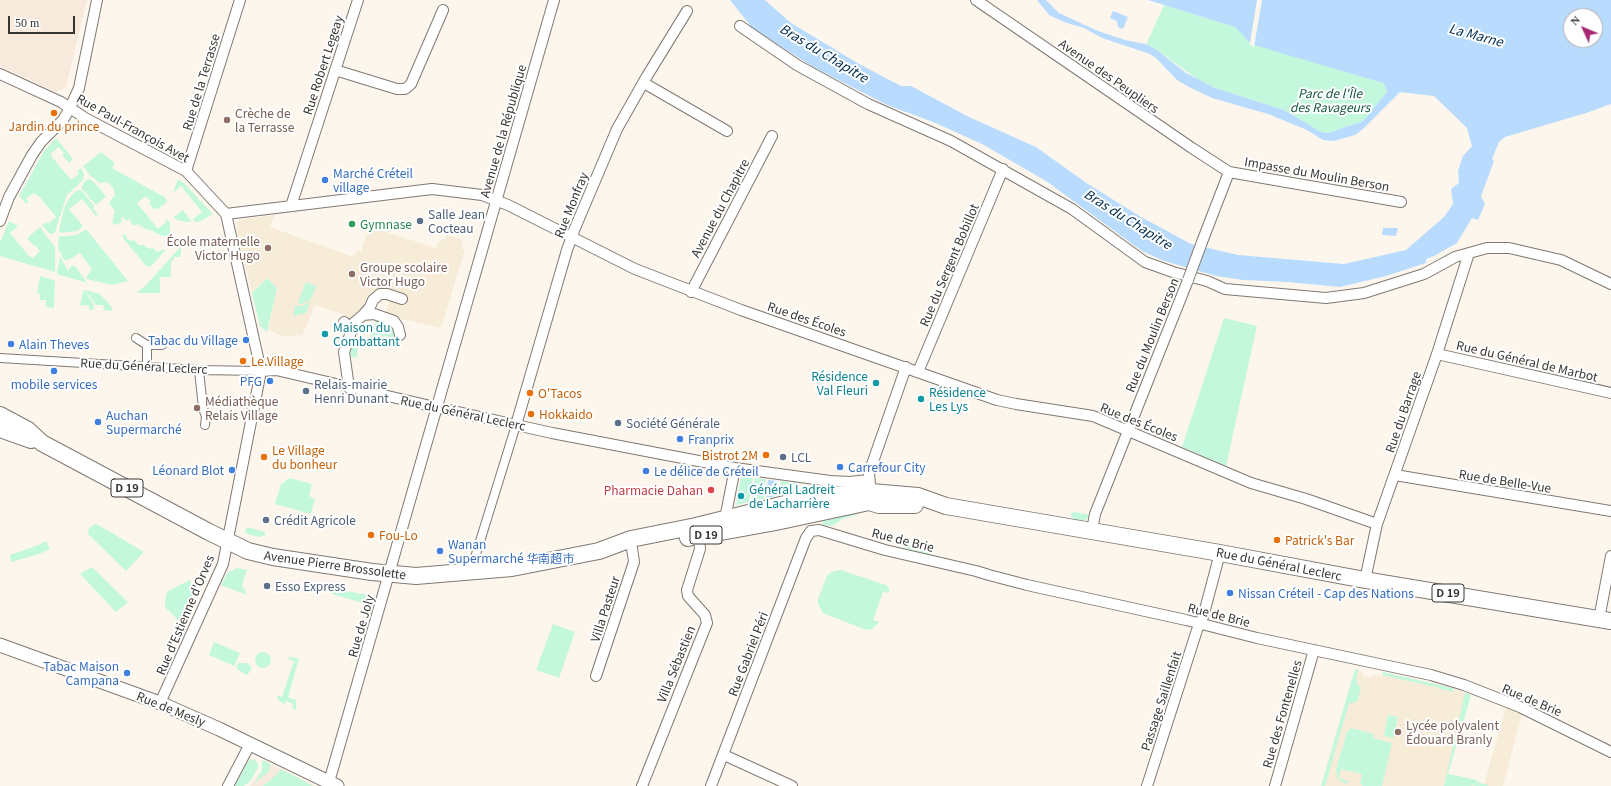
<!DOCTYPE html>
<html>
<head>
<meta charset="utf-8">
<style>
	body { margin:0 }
	#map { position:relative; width:1611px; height:786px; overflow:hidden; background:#fdf6ed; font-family:Georgia,serif }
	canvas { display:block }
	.north { position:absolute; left:1563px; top:8px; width:40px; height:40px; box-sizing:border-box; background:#fff; border:1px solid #afaead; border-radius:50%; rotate:314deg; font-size:11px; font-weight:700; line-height:16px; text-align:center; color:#373531 }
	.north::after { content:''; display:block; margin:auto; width:14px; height:18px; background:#a72674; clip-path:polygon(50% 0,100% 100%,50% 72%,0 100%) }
	.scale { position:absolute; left:8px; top:16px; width:67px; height:18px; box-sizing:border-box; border:2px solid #373531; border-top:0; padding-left:5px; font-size:12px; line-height:14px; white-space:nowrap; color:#373531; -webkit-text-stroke:3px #fff; paint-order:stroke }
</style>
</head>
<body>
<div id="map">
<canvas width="1611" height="786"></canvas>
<div class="north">N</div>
<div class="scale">50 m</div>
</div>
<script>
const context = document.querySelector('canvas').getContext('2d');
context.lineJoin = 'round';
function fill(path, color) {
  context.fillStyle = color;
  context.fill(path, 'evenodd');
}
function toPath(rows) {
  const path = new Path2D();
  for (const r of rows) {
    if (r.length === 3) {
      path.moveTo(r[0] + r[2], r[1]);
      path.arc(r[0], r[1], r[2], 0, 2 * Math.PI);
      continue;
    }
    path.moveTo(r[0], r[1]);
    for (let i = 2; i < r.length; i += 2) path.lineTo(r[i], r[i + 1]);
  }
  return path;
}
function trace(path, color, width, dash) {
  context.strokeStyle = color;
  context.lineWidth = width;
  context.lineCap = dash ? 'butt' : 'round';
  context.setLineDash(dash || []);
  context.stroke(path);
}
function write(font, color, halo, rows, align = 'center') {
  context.font = font + ' Georgia,"Noto Sans SC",serif';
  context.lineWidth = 4;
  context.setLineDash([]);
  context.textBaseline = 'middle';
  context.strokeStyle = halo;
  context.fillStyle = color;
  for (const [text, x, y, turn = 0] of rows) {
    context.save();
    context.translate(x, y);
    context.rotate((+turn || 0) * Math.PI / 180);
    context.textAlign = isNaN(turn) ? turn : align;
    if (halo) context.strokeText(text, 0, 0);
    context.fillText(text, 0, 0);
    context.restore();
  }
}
const built = toPath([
	[0,0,87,0,66,87,56,92,0,66],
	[262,760,315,786,250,786,262,770]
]);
const education = toPath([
	[275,215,270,227,354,257,357,250,361,251,368,231,380,230,436,248,439,242,440,242,441,239,445,240,446,235,463,240,461,248,465,250,441,328,385,315,390,299,379,292,373,291,369,303,352,319,345,319,345,315,315,305,302,336,297,334,295,337,289,335,289,337,275,334,276,333,268,330,277,289,267,278,252,293,236,227,238,221,245,219],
	[1355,669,1363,672,1363,676,1372,678,1373,675,1382,676,1383,672,1448,687,1471,695,1448,774,1468,778,1484,784,1506,707,1522,713,1503,786,1321,786]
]);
const green = toPath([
	[1164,5,1235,27,1250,43,1383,83,1387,90,1386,93,1363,121,1329,133,1321,132,1284,110,1215,88,1197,79,1157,50,1146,45],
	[56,138,73,159,69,163,62,155,64,153,59,147,51,153,52,157,71,180,79,174,77,171,81,168,83,172,84,175,83,180,67,195,55,232,53,234,49,233,42,225,46,222,48,224,56,217,37,194,36,195,34,193,26,199,29,202,26,204,19,196,44,151],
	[101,152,115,163,112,168,166,198,167,202,158,209,157,208,154,210,149,203,151,202,146,196,137,203,158,229,166,222,165,220,168,220,170,223,170,240,169,237,159,235,158,233,155,234,154,231,151,231,150,229,147,231,147,228,144,229,143,226,140,227,139,224,133,226,130,220,125,220,124,217,121,218,122,222,115,225,112,223,115,211,109,203,115,195,114,190,110,184,106,182,99,183,95,179,90,176,83,166],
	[90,179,97,185,106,197,96,205,81,188,85,181],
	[178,179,184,183,213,214,199,222,195,222,193,219,202,212,181,186,173,193],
	[77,190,82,191,94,206,93,208,98,215,96,216,82,199,69,209,83,226,77,231,60,233,59,230,65,206,71,196],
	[183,210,192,222,180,221,173,218],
	[9,221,18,226,10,233,29,256,33,258,40,251,35,245,34,246,27,238,40,227,55,247,55,272,0,256,0,242],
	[86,229,128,281,112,285,87,279,86,278,92,269,80,253,68,260,64,260,58,248,59,236,69,236,79,234],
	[125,234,127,239,129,239,130,241,134,240,139,245,145,245,146,248,148,247,150,249,153,248,157,252,164,249,165,251,151,266,147,267,123,238,123,235],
	[186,241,181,249,181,257,174,257,174,260,171,261,171,277,160,277,160,293,136,293,146,285],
	[60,256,68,271,72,265,76,267,87,283,57,274],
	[40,276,55,281,54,308,46,307,46,300,40,300,40,294,37,293],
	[267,278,277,288,267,332,260,326,252,293],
	[306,282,316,286,311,299,302,304,298,303],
	[84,289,94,305,93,310,89,310,89,306,80,305],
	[85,290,100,294,112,307,112,311,104,310,103,305,96,305],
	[310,301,306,313,293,316,295,306,303,306],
	[377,318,383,319,394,328,397,338,383,336,382,341,370,338],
	[1224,318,1257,326,1226,466,1182,447],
	[359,323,363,327,367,327,358,345,357,358,353,357,348,354,352,343,356,346,363,333,357,328],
	[741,476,753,477,749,502,736,505,737,499,744,500,744,493,738,493],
	[290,478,312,484,309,496,315,499,311,514,275,504,281,484],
	[755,478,766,479,764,499,751,502],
	[781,481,796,483,795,491,779,495],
	[857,511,857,515,844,518,832,526,823,525,821,516],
	[1074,512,1091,515,1085,520,1075,521,1070,514],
	[95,524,100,526,144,552,126,571,89,535,88,531,89,528],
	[247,527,265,532,265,535,260,537,247,534,245,530],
	[46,541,50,549,39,554,11,562,10,555,36,546],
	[905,541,934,546,933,555,903,548],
	[92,567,128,602,116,612,80,574],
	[237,568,247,570,242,585,247,595,221,585,227,573],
	[841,570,886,585,889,588,889,593,883,592,873,620,879,622,872,629,866,630,823,613,818,604,818,599,827,576,831,572],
	[190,580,198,600,185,627,165,607,165,601,167,592,170,590],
	[333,589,370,595,373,596,374,603,368,606,366,604,332,594],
	[553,624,575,632,559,678,536,670],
	[214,642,240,653,234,666,209,655],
	[263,660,8],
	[289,657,291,657,299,659,288,697,296,700,296,710,292,707,293,704,286,701,285,704,278,700,277,696,282,697,294,661,288,659],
	[238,663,246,663,251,666,251,670,248,674,246,675,237,669,236,667],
	[1355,669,1358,670,1356,680,1357,680,1357,685,1361,687,1358,700,1354,703,1349,703,1325,786,1321,786],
	[1383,672,1448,687,1454,689,1453,692,1437,688,1436,685,1435,687,1382,675],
	[1465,693,1471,695,1448,774,1476,780,1480,783,1488,785,1488,786,1475,786,1472,785,1471,786,1444,786],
	[1388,715,1398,717,1393,738,1384,736],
	[1351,728,1374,734,1373,738,1392,743,1382,786,1362,786,1362,784,1360,784,1362,774,1341,769,1339,778,1348,781,1348,784,1342,782,1337,778,1336,769,1347,732],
	[254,759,258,764,258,768,251,780,244,786,235,786,248,761],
	[262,760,271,764,269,768,270,770,255,783,262,770],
	[281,769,313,786,263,786,275,776]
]);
const water = toPath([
	[730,0,765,0,791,23,859,64,901,86,911,86,969,117,1036,147,1088,184,1141,217,1191,244,1238,255,1344,264,1406,250,1444,217,1453,204,1451,189,1459,183,1458,171,1463,156,1472,146,1467,128,1434,96,1400,92,1363,129,1355,135,1334,141,1323,140,1307,130,1268,114,1212,98,1189,87,1177,80,1156,58,1150,54,1102,38,1084,28,1064,22,1049,15,1037,0,1046,0,1059,13,1098,31,1125,40,1145,44,1157,50,1186,73,1215,88,1284,110,1321,132,1329,133,1363,121,1386,93,1387,90,1383,83,1254,45,1250,43,1235,27,1148,0,1611,0,1611,104,1586,113,1505,137,1499,142,1492,159,1494,161,1481,196,1485,204,1478,220,1472,218,1457,243,1434,256,1426,259,1426,263,1386,276,1340,287,1288,282,1243,280,1216,276,1164,261,1142,251,1046,181,982,144,933,122,887,105,815,68,753,29],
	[1571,16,1595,16,1595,40,1571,40],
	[1113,11,1128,17,1123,29,1118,27,1117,21,1110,18],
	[1383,228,1398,228,1396,236,1382,235],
	[768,480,778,481,776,496,766,498]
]);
const pier = toPath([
	[1257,0,1262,0,1254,47,1250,45,1250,43]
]);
const pedestrian = toPath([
	[136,338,147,345],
	[0,358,199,370,261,371],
	[147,367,147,345,162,345],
	[199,370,203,408,206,417,205,425],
	[473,564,516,425]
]);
const minor = toPath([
	[976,0,1192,148,1229,172,1401,202],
	[740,26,797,65,868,104,951,141,1072,209,1145,262,1173,272,1207,281,1225,289,1326,298,1364,293,1424,274,1455,257,1487,248,1509,248,1561,260,1611,284],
	[335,70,397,89,405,89,411,84,443,10],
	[0,74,61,102,85,118,186,171,226,214,261,371,223,564,160,703],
	[644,83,727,131],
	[186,171,240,0],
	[291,206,358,0],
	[226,214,432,189,482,195,508,205,635,269,741,310,997,400,1016,404,1093,416,1251,483,1306,499,1377,524],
	[0,221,9,197,32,155,41,142,63,120,70,108,79,88,97,0],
	[1202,242,1229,172],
	[691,292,772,136],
	[363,315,374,314,394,321,398,327,400,335],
	[344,322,350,328,351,332,344,352,349,388],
	[349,327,363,315,370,307,373,300,380,294,387,294,402,299],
	[1437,354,1611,393],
	[261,371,276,370,422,404,552,433,735,468],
	[918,372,1003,169],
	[516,425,567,250,575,228,617,129,647,76,687,11],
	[1395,475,1611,511],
	[870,485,869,473,906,367],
	[725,519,735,468,830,481,850,482,869,480],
	[1092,530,1095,514,1188,280],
	[811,531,819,530,885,550,976,571,989,575,1027,585,1186,620,1257,638,1431,675,1464,685,1520,707,1611,752],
	[1365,580,1377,524,1437,354,1469,253],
	[1599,619,1611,556],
	[596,676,634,562,632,548],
	[724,755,792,786],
	[329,782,554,0],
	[228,786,250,744],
	[642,786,707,623,705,615,688,596,687,590,700,549,699,536],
	[711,786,806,538,811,531],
	[1147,786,1197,630,1203,617,1220,553],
	[1275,786,1314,650]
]);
const tertiary = toPath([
	[0,645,160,703,219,729,337,786]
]);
const primary = toPath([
	[0,415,28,430,42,443,209,532,248,551,273,557,372,572,416,576,512,568,599,551,631,539,696,526,801,500,835,495,871,492,918,496,946,506,1220,553,1365,580,1611,621],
	[0,429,31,440],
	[688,538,776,522,869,502,879,505,915,505]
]);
const minorBridge = toPath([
	[1188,280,1202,242]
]);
const markers = [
	[54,113,4,"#e8710a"],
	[227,120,4,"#8d6e63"],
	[325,180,4,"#3f7fe0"],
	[420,221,4,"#5c6f8a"],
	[352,224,4,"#2e9e5b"],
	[268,248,4,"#8d6e63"],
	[352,274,4,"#8d6e63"],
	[325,334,4,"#0f9aa8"],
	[246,340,4,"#3f7fe0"],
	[11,344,4,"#3f7fe0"],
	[243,361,4,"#e8710a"],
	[54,371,4,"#3f7fe0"],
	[270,381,4,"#3f7fe0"],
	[876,383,4,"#0f9aa8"],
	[306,391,4,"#5c6f8a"],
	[530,393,4,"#e8710a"],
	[921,399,4,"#0f9aa8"],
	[197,408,4,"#8d6e63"],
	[531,414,4,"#e8710a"],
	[98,422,4,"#3f7fe0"],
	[618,423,4,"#5c6f8a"],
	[680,439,4,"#3f7fe0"],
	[766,455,4,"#e8710a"],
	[264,457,4,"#e8710a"],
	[783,457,4,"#5c6f8a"],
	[840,467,4,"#3f7fe0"],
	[232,470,4,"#3f7fe0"],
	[646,471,4,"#3f7fe0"],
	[711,490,4,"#e0444e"],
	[741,496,4,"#0f9aa8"],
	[266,520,4,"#5c6f8a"],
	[371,535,4,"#e8710a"],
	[1277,540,4,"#e8710a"],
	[440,551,4,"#3f7fe0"],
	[267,586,4,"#5c6f8a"],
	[1230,593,4,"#3f7fe0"],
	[127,673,4,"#3f7fe0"],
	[1398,732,4,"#8d6e63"]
];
const shields = [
	[127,488,32],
	[706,535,32],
	[1448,593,32]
];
const shieldNames = [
	["D 19",127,488],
	["D 19",706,535],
	["D 19",1448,593]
];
const streetNames = [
	["Rue Robert Legeay",323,65,-72],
	["Avenue des Peupliers",1109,76,35],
	["Rue de la Terrasse",201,82,-73],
	["Rue Paul-François Avet",133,128,29],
	["Avenue de la République",503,131,-74],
	["Impasse du Moulin Berson",1317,174,10],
	["Rue Monfray",571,205,-68],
	["Avenue du Chapitre",720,208,-62],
	["Rue du Sergent Bobillot",949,265,-67],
	["Rue des Écoles",807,319,19],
	["Rue du Moulin Berson",1152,335,-68],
	["Rue du Général de Marbot",1527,361,13],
	["Rue du Général Leclerc",144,366,3],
	["Rue du Barrage",1403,412,-71],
	["Rue du Général Leclerc",463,413,12],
	["Rue des Écoles",1139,422,22],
	["Rue de Belle-Vue",1505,481,9],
	["Rue de Brie",903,540,14],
	["Rue du Général Leclerc",1279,564,11],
	["Avenue Pierre Brossolette",335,565,8],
	["Villa Pasteur",605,609,-72],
	["Rue d'Estienne d'Orves",185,615,-67],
	["Rue de Brie",1219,615,14],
	["Rue de Joly",361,626,-74],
	["Rue Gabriel Péri",748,654,-69],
	["Villa Sébastien",676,664,-68],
	["Rue de Brie",1532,700,23],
	["Passage Saillenfait",1161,701,-72],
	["Rue de Mesly",171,709,22],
	["Rue des Fontenelles",1282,714,-74]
];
const parkNames = [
	["Parc de l'Île",1330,93],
	["des Ravageurs",1330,107]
];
const educationNames = [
	["Crèche de",235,113],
	["la Terrasse",235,127],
	["École maternelle",260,241,"right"],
	["Victor Hugo",260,255,"right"],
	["Groupe scolaire",360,267],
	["Victor Hugo",360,281],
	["Médiathèque",205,401],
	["Relais Village",205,415],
	["Lycée polyvalent",1406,725],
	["Édouard Branly",1406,739]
];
const foodNames = [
	["Jardin du prince",54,126,"center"],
	["Le Village",251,361],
	["O'Tacos",538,393],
	["Hokkaido",539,414],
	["Le Village",272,450],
	["du bonheur",272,464],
	["Bistrot 2M",758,455,"right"],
	["Fou-Lo",379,535],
	["Patrick's Bar",1285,540]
];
const shopNames = [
	["Marché Créteil",333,173],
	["village",333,187],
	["Tabac du Village",238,340,"right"],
	["Alain Theves",19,344],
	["PFG",262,381,"right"],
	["mobile services",54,384,"center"],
	["Auchan",106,415],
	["Supermarché",106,429],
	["Franprix",688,439],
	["Carrefour City",848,467],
	["Léonard Blot",224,470,"right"],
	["Le délice de Créteil",654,471],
	["Wanan",448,544],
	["Supermarché 华南超市",448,558],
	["Nissan Créteil - Cap des Nations",1238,593],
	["Tabac Maison",119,666,"right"],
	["Campana",119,680,"right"]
];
const serviceNames = [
	["Salle Jean",428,214],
	["Cocteau",428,228],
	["Relais-mairie",314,384],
	["Henri Dunant",314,398],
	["Société Générale",626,423],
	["LCL",791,457],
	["Crédit Agricole",274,520],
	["Esso Express",275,586]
];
const leisureNames = [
	["Gymnase",360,224]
];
const cultureNames = [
	["Maison du",333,327],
	["Combattant",333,341],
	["Résidence",868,376,"right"],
	["Val Fleuri",868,390,"right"],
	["Résidence",929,392],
	["Les Lys",929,406],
	["Général Ladreit",749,489],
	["de Lacharrière",749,503]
];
const healthNames = [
	["Pharmacie Dahan",703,490]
];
const waterNames = [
	["La Marne",1476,35,15],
	["Bras du Chapitre",824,53,31],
	["Bras du Chapitre",1128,219,32]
];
fill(built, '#f7eadc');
fill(education, '#f7ecd7');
fill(green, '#c3f8dd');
fill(water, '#b9dbfe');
fill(pier, '#fdf6ed');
trace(pedestrian, '#807972', 10);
trace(minor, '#807972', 12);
trace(tertiary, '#807972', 15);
trace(primary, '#807972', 18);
trace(pedestrian, '#fff', 8);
trace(minor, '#fff', 10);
trace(tertiary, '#fff', 13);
trace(primary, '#fff', 16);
trace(minorBridge, '#807972', 12, []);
trace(minorBridge, '#fff', 10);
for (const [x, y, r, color] of markers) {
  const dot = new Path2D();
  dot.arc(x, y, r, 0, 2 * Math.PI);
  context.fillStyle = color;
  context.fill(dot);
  trace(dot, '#fff', 1.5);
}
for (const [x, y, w] of shields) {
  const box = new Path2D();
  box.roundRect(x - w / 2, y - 9, w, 18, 3);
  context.fillStyle = '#fff';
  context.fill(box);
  trace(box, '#373531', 1);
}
write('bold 11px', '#373531', null, shieldNames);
write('12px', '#373531', '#fff', streetNames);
write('italic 12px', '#13543b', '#fff', parkNames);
write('12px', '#785e54', '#fff', educationNames, 'left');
write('12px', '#c56008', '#fff', foodNames, 'left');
write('12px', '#366cbe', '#fff', shopNames, 'left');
write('12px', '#4e5e75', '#fff', serviceNames, 'left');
write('12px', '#27864d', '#fff', leisureNames, 'left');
write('12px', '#0d838f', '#fff', cultureNames, 'left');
write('12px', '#be3a42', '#fff', healthNames, 'right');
write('italic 13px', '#012d4f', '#fff', waterNames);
</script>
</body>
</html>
